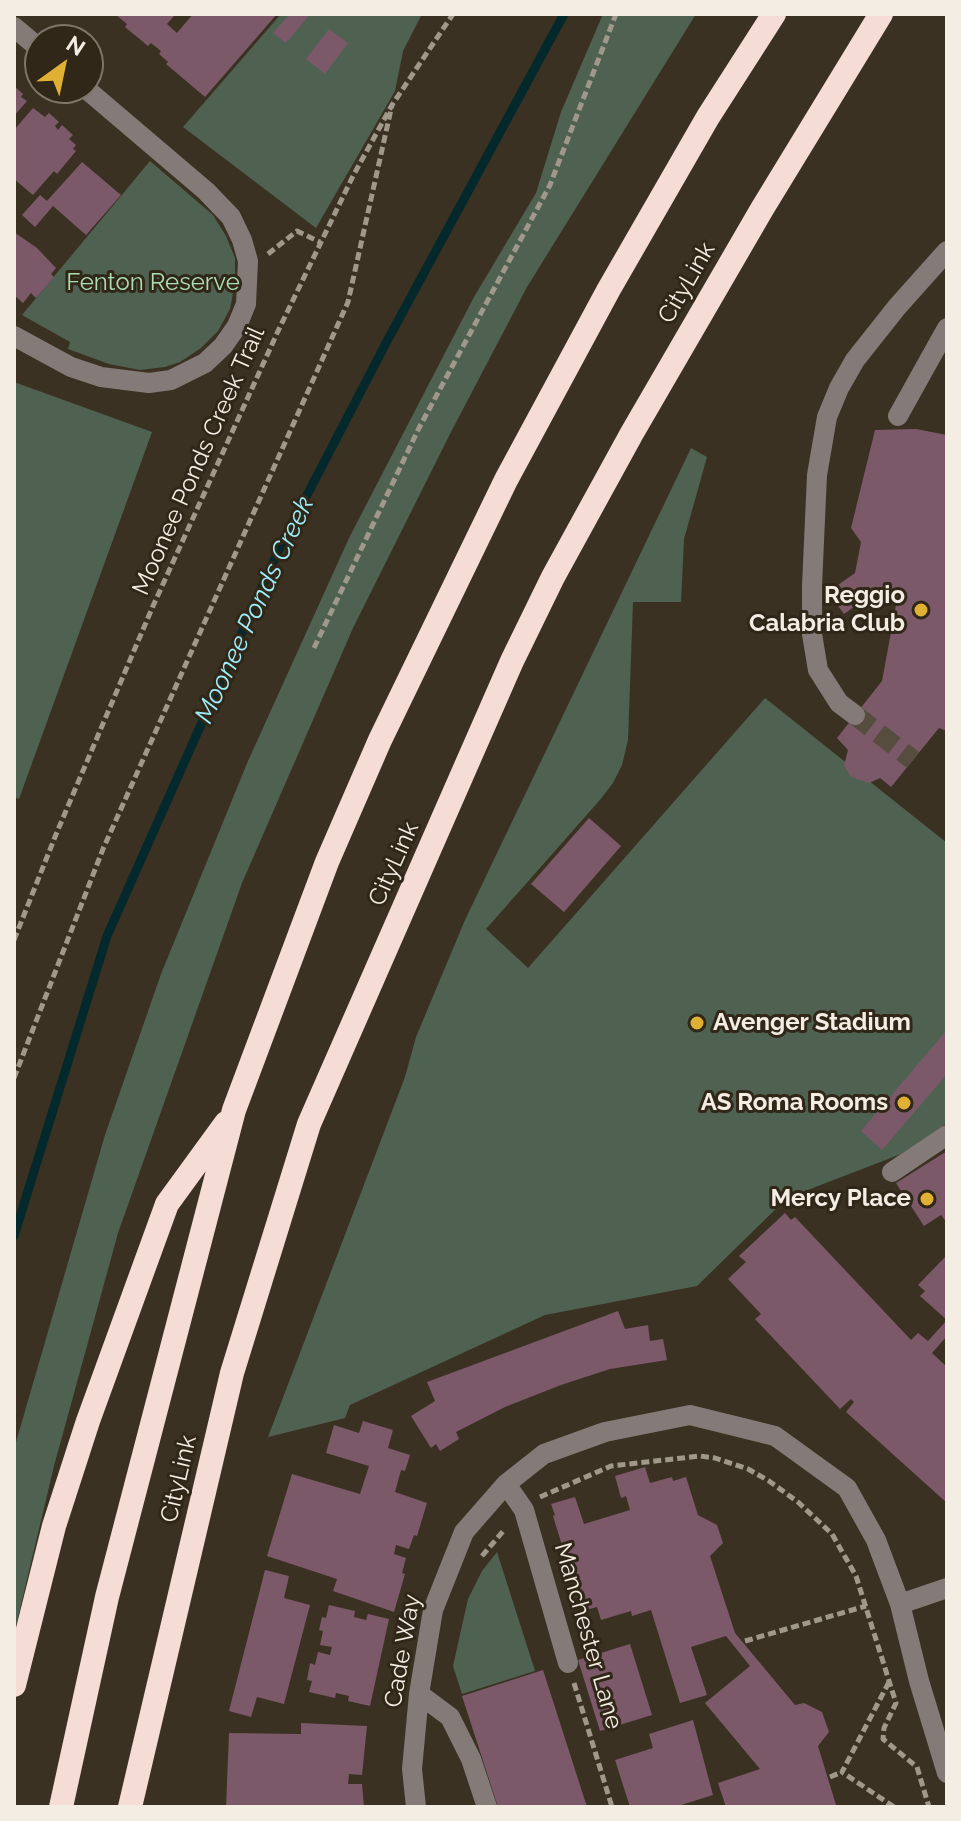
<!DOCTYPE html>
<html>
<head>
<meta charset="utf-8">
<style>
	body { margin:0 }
	#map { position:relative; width:961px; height:1821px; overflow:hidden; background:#3b3122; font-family:Raleway,sans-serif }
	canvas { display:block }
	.frame { position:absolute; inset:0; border:16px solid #f4ede4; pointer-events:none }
	.north { position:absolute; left:24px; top:24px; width:80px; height:80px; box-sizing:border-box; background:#312718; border:2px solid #7f766a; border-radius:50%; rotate:33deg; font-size:22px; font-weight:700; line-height:32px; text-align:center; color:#f4ede4 }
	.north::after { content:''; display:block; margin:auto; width:28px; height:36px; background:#e0b034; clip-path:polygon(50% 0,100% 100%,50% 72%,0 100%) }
</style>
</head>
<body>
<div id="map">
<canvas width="961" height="1821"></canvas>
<div class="frame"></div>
<div class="north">N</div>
</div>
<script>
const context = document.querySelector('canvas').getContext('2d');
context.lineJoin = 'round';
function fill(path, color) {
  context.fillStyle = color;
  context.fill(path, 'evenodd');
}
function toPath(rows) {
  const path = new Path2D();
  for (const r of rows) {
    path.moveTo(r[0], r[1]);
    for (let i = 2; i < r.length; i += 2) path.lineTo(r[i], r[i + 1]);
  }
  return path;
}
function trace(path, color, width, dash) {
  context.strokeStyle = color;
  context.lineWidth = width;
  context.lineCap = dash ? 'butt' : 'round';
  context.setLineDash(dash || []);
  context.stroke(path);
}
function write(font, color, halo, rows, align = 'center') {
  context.font = font + ' Raleway,sans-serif';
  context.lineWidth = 6;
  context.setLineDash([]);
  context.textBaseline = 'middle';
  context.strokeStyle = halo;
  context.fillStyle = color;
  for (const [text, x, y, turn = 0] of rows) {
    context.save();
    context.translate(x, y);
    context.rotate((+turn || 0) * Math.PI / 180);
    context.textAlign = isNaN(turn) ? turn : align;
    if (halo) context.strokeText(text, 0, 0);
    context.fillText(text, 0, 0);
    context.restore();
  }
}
const green = toPath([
	[281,14,422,14,403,51,395,91,316,228,183,127],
	[603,14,696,14,527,287,451,432,353,628,242,883,118,1233,54,1466,14,1634,14,1449,105,1135,161,974,248,761,350,536,474,297,536,193,561,112],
	[150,161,213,215,226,236,235,258,235,282,230,309,218,331,201,348,180,362,165,367,140,370,109,364,68,349,70,342,22,315],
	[14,382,152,432,19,799,14,797],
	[691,448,707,457,684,539,681,602,633,602,628,740,622,765,613,783,599,801,486,929,528,968,765,698,947,843,947,1123,901,1154,787,1198,697,1286,545,1315,350,1405,345,1418,268,1437,405,1077,416,1037,465,920],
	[497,1552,535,1671,462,1694,453,1666,468,1599,482,1571]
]);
const stream = toPath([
	[14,1236,107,936,280,547,386,343,564,14]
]);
const building = toPath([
	[115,14,172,14,174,16,167,24,177,33,193,14,277,14,205,97,166,64,168,62,159,54,161,51,151,43,148,46,125,27,127,24],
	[290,14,310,14,286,43,273,33],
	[329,29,348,43,325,74,306,59],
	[14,86,23,94,21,97,27,101,14,116],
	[33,108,45,117,49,113,59,122,55,126,58,130,62,125,73,135,69,139,76,145,73,149,76,151,57,174,54,171,33,195,14,179,14,130],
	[82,162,121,195,86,235,53,206,35,227,22,215,40,195,47,201],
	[14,232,37,248,56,268,51,274,54,277,36,298,31,293,23,303,14,295],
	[916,429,947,435,947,731,939,728,891,787,880,778,869,783,851,777,844,765,848,750,837,738,882,681,896,605,892,599,871,595,844,614,828,592,855,573,861,542,851,528,875,430],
	[589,818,621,846,564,912,531,884],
	[947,1030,947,1074,882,1150,861,1131],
	[947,1151,947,1223,941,1215,924,1226,896,1183],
	[785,1213,791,1220,795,1217,911,1340,918,1333,928,1341,947,1320,920,1296,925,1291,918,1285,947,1255,947,1336,932,1353,947,1367,947,1503,846,1412,854,1402,851,1399,840,1409,755,1319,761,1314,728,1279,746,1262,739,1256],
	[618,1311,625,1329,648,1325,650,1341,663,1339,667,1360,610,1369,561,1385,505,1407,456,1432,459,1439,440,1451,436,1444,431,1448,411,1416,435,1401,427,1382],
	[363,1421,393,1430,388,1448,410,1455,405,1471,401,1470,395,1492,427,1503,417,1536,414,1535,409,1549,396,1545,394,1554,406,1558,402,1573,405,1574,394,1612,333,1591,337,1579,267,1556,292,1474,360,1494,369,1466,326,1453,334,1425,359,1433],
	[645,1467,650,1483,672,1477,673,1481,686,1477,698,1515,717,1525,723,1543,710,1556,735,1633,795,1705,804,1703,822,1712,829,1732,818,1746,836,1805,840,1807,726,1807,718,1783,760,1769,705,1703,750,1666,726,1636,691,1647,707,1695,680,1703,651,1610,632,1616,631,1611,601,1620,597,1607,582,1611,553,1516,555,1515,551,1504,575,1497,584,1524,630,1510,626,1496,621,1498,615,1476],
	[265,1570,289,1576,284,1598,310,1605,284,1704,257,1697,251,1717,229,1711],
	[329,1605,355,1611,354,1617,366,1620,368,1614,389,1619,370,1706,348,1701,349,1696,336,1693,335,1698,309,1692,312,1681,307,1680,310,1663,315,1665,318,1652,330,1655,332,1647,320,1645,323,1631,319,1630,322,1617,326,1618],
	[630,1644,652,1715,600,1731,578,1660],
	[543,1670,587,1807,498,1807,462,1696],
	[693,1720,713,1795,675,1807,630,1807,615,1760,653,1748,649,1734],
	[301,1723,367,1726,362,1775,349,1774,348,1784,362,1784,364,1807,226,1807,229,1733,301,1734]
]);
const minorTunnel = toPath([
	[855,715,913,760]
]);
const path = toPath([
	[268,254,297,231,320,242],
	[314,648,419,428,550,185,616,14],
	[14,940,57,832,153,606,279,329,353,176,392,105,453,14],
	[14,1078,103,849,348,302,392,105],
	[540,1497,611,1466,700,1456,715,1458,748,1469,769,1481,798,1502,832,1534,856,1576,896,1703,884,1728,883,1739,917,1767,929,1807],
	[482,1556,505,1529],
	[745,1641,866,1606],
	[889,1682,842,1772,894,1807],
	[574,1683,612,1807],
	[830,1777,842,1772]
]);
const minor = toPath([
	[14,27,40,49],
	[14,336,71,367,101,377,149,383,171,380,205,363,223,346,237,326,246,304,248,261,242,240,231,217,206,191,85,88],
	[898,416,947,328],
	[855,715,839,703,818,670,812,634,812,586,817,475,827,417,839,388,855,360,897,307,947,251],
	[892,1172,947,1135],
	[506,1484,524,1510,568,1663],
	[900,1604,947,1588],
	[419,1694,450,1717,471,1759,487,1807],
	[416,1807,412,1769,419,1694,433,1610,464,1532,506,1484,544,1454,605,1432,690,1415,775,1436,847,1488,876,1540,900,1604,919,1681,947,1773]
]);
const highway = toPath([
	[14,1685,54,1526,88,1421,167,1204,226,1123],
	[61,1807,107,1597,234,1110,327,862,380,740,506,480,609,289,708,117,774,14],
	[130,1807,232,1373,309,1124,512,661,553,577,632,433,762,209,881,14]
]);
const markers = [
	[921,610,8,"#e0b034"],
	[697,1023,8,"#e0b034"],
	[904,1103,8,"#e0b034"],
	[927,1199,8,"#e0b034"]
];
const parkNames = [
	["Fenton Reserve",153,283]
];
const streetNames = [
	["CityLink",687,283,-60],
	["Moonee Ponds Creek Trail",199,461,-66],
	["CityLink",394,864,-66],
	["CityLink",179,1479,-77],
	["Manchester Lane",588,1636,74],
	["Cade Way",403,1651,-80]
];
const poiNames = [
	["Reggio",905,596],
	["Calabria Club",905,624],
	["Avenger Stadium",713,1023,"left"],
	["AS Roma Rooms",888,1103],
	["Mercy Place",911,1199]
];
const waterNames = [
	["Moonee Ponds Creek",255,610,-65]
];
fill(green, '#4f6252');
trace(stream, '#04292d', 9);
fill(building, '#7b5969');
trace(minorTunnel, '#574d3f', 20, [20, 10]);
trace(path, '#a1988c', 5, [8, 4]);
trace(minor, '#847a77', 20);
trace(highway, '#f5ddd5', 24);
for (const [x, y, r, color] of markers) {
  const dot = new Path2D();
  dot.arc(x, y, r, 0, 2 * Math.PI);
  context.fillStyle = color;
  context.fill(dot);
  trace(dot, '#312718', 3);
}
write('24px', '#aadeb2', '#312718', parkNames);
write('24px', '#f4ede4', '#312718', streetNames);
write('bold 24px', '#f4ede4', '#312718', poiNames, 'right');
write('italic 26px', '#9deffb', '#312718', waterNames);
</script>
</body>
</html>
